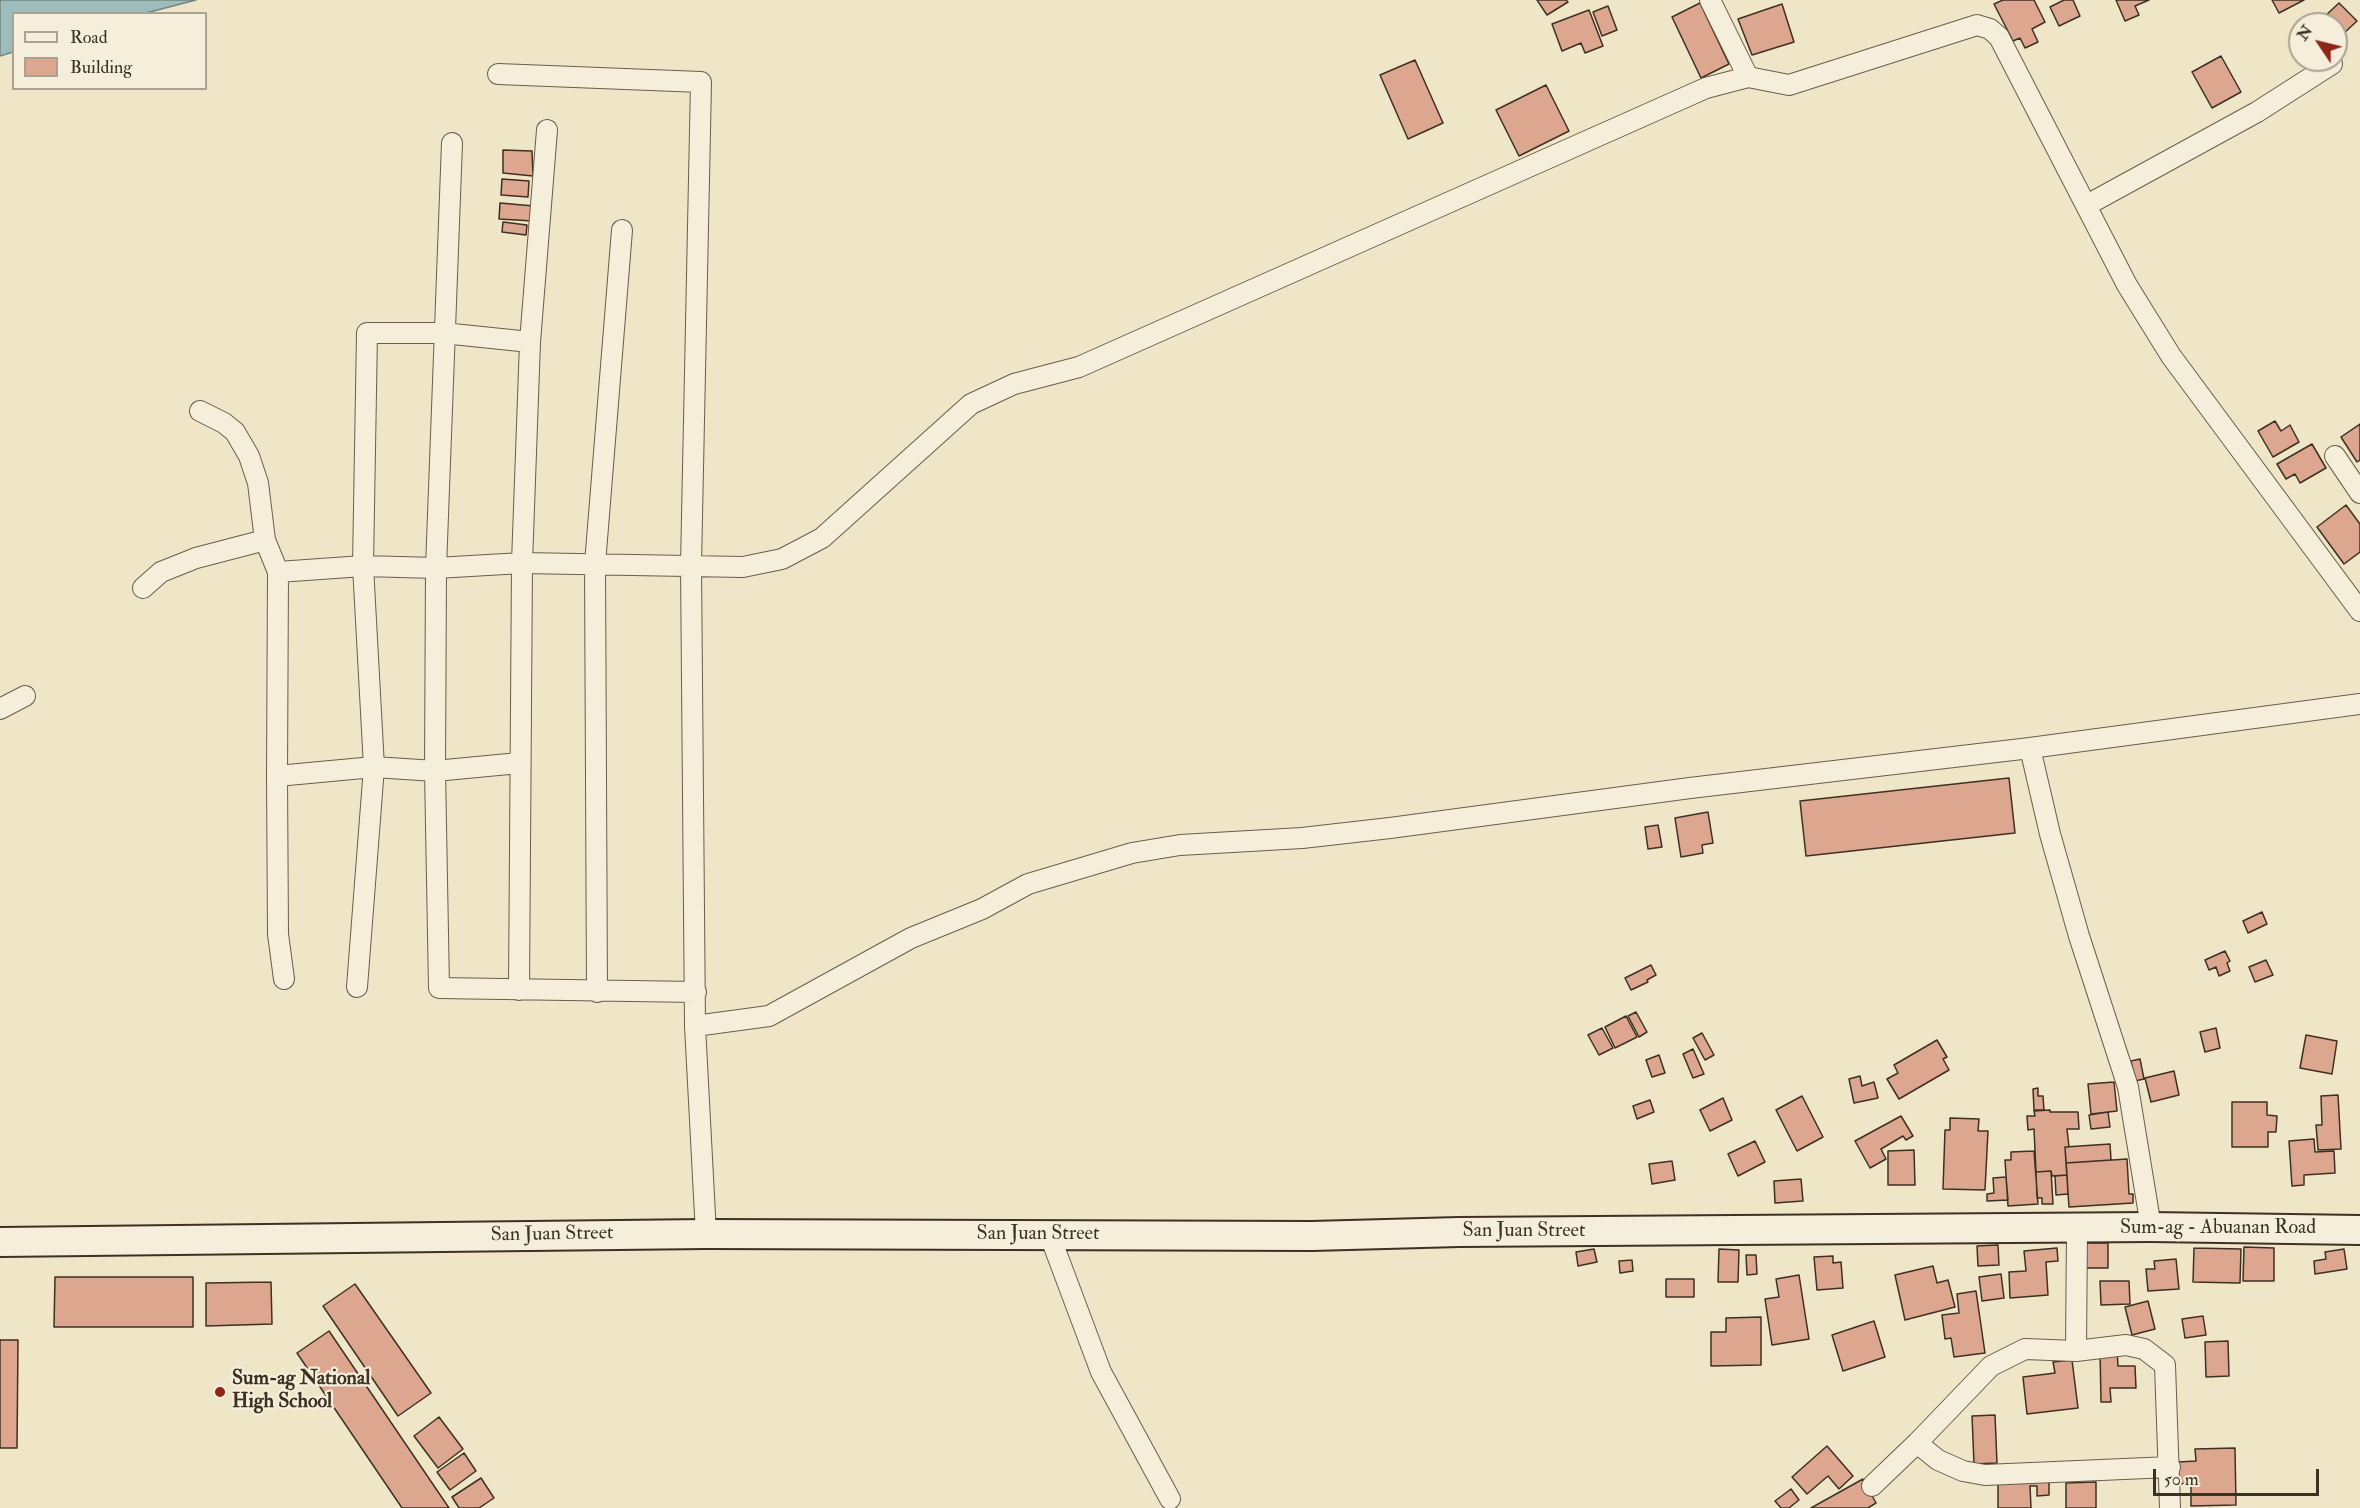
<!DOCTYPE html>
<html>
<head>
<meta charset="utf-8">
<style>
	body { margin:0 }
	#map { position:relative; width:2360px; height:1508px; overflow:hidden; background:#efe5c7; font-family:"IM FELL Double Pica",serif }
	canvas { display:block }
	.legend { position:absolute; left:12px; top:12px; width:195px; height:78px; box-sizing:border-box; background:#f5eedb; border:2px solid #aca291; margin:0; padding:8px 10px; list-style:none; font-size:18px; color:#3e3023 }
	.legend li { display:flex; align-items:center; gap:12px; height:30px }
	.legend b { width:30px; border:2px solid #aca291 }
	.north { position:absolute; left:2288px; top:12px; width:60px; height:60px; box-sizing:border-box; background:#f5eedb; border:2px solid #aca291; border-radius:50%; rotate:305deg; font-size:16px; font-weight:700; line-height:24px; text-align:center; color:#3e3023 }
	.north::after { content:''; display:block; margin:auto; width:21px; height:27px; background:#8f2418; clip-path:polygon(50% 0,100% 100%,50% 72%,0 100%) }
	.scale { position:absolute; left:2153px; top:1469px; width:166px; height:27px; box-sizing:border-box; border:3px solid #3e3023; border-top:0; padding-left:8px; font-size:18px; line-height:21px; white-space:nowrap; color:#3e3023; -webkit-text-stroke:4px #f5eedb; paint-order:stroke }
</style>
</head>
<body>
<div id="map">
<canvas width="2360" height="1508"></canvas>
<ul class="legend">
<li><b style="height:8px;background:#f5eedb"></b>Road</li>
<li><b style="height:16px;background:#dda68f"></b>Building</li>
</ul>
<div class="north">N</div>
<div class="scale">50 m</div>
</div>
<script>
const context = document.querySelector('canvas').getContext('2d');
context.lineJoin = 'round';
function fill(path, color) {
  context.fillStyle = color;
  context.fill(path, 'evenodd');
}
function toPath(rows) {
  const path = new Path2D();
  for (const r of rows) {
    path.moveTo(r[0], r[1]);
    for (let i = 2; i < r.length; i += 2) path.lineTo(r[i], r[i + 1]);
  }
  return path;
}
function trace(path, color, width, dash) {
  context.strokeStyle = color;
  context.lineWidth = width;
  context.lineCap = dash ? 'butt' : 'round';
  context.setLineDash(dash || []);
  context.stroke(path);
}
function write(font, color, halo, rows, align = 'center') {
  context.font = font + ' "IM FELL Double Pica",serif';
  context.lineWidth = 4.5;
  context.setLineDash([]);
  context.textBaseline = 'middle';
  context.strokeStyle = halo;
  context.fillStyle = color;
  for (const [text, x, y, turn = 0] of rows) {
    context.save();
    context.translate(x, y);
    context.rotate((+turn || 0) * Math.PI / 180);
    context.textAlign = isNaN(turn) ? turn : align;
    if (halo) context.strokeText(text, 0, 0);
    context.fillText(text, 0, 0);
    context.restore();
  }
}
const water = toPath([
	[0,0,196,0,146,13,14,14,13,52,0,56,0,0]
]);
const building = toPath([
	[1537,0,1566,0,1568,2,1547,15,1537,0],
	[2003,0,2034,0,2045,22,2032,29,2038,42,2025,48,2020,38,2013,41,1994,4,2003,0],
	[2064,0,2073,0,2080,16,2059,26,2050,7,2064,0],
	[2116,0,2149,0,2135,6,2139,15,2125,21,2116,0],
	[2272,0,2304,0,2279,13,2272,0],
	[1700,3,1729,64,1701,78,1672,17,1700,3],
	[2339,3,2357,21,2342,35,2336,29,2336,24,2331,24,2324,17,2339,3],
	[1782,4,1794,42,1752,55,1738,19,1782,4],
	[1608,6,1617,30,1602,36,1593,12,1608,6],
	[1589,10,1603,46,1585,53,1581,43,1562,51,1552,24,1589,10],
	[2221,56,2241,92,2212,108,2192,72,2221,56],
	[1415,60,1443,123,1408,139,1380,75,1415,60],
	[1546,85,1569,131,1519,156,1496,110,1546,85],
	[503,150,532,151,533,176,503,173,503,150],
	[502,179,529,181,528,197,501,195,502,179],
	[500,203,534,206,533,221,499,219,500,203],
	[503,222,527,225,526,235,502,232,503,222],
	[2275,421,2281,431,2290,425,2299,442,2273,457,2258,431,2275,421],
	[2360,424,2360,460,2357,462,2341,437,2360,424],
	[2312,444,2326,468,2300,483,2295,474,2286,479,2277,464,2312,444],
	[2346,505,2360,524,2360,552,2344,564,2317,527,2346,505],
	[2009,778,2015,833,1806,856,1800,801,2009,778],
	[1708,812,1713,843,1702,845,1703,853,1681,857,1675,818,1708,812],
	[1658,825,1662,847,1648,849,1645,827,1658,825],
	[2262,912,2267,924,2248,933,2243,921,2262,912],
	[2225,951,2230,961,2227,963,2230,971,2219,976,2216,967,2209,970,2205,960,2225,951],
	[2266,960,2273,975,2255,982,2249,967,2266,960],
	[1651,965,1656,975,1647,980,1648,982,1631,990,1625,978,1651,965],
	[1636,1012,1647,1032,1639,1037,1628,1016,1636,1012],
	[1626,1016,1637,1037,1615,1048,1605,1027,1626,1016],
	[1602,1028,1613,1048,1599,1055,1588,1035,1602,1028],
	[2216,1028,2220,1048,2205,1052,2200,1032,2216,1028],
	[1702,1033,1714,1055,1705,1060,1693,1038,1702,1033],
	[2306,1035,2337,1041,2332,1074,2300,1068,2306,1035],
	[1937,1040,1947,1057,1943,1059,1949,1070,1899,1099,1887,1079,1898,1073,1894,1065,1937,1040],
	[1693,1049,1704,1074,1693,1078,1683,1054,1693,1049],
	[1659,1055,1665,1073,1652,1077,1646,1060,1659,1055],
	[2140,1059,2144,1079,2135,1081,2131,1061,2140,1059],
	[2174,1071,2179,1095,2151,1102,2145,1078,2174,1071],
	[1860,1076,1862,1086,1874,1082,1878,1098,1854,1103,1849,1079,1860,1076],
	[2114,1082,2117,1111,2091,1114,2088,1084,2114,1082],
	[2038,1088,2038,1096,2043,1096,2044,1110,2034,1110,2033,1089,2038,1088],
	[2338,1095,2341,1149,2318,1150,2316,1125,2322,1125,2321,1096,2338,1095],
	[1802,1096,1823,1137,1797,1151,1776,1110,1802,1096],
	[1723,1098,1732,1120,1710,1131,1700,1110,1723,1098],
	[1650,1100,1654,1112,1637,1119,1633,1106,1650,1100],
	[2232,1102,2267,1102,2267,1115,2277,1116,2276,1132,2268,1132,2268,1147,2232,1147,2232,1102],
	[2050,1110,2050,1112,2078,1112,2079,1129,2067,1129,2069,1147,2065,1147,2067,1175,2052,1176,2051,1171,2036,1172,2034,1129,2028,1130,2027,1116,2035,1116,2034,1111,2050,1110],
	[2108,1112,2110,1127,2091,1129,2089,1115,2108,1112],
	[1901,1116,1913,1136,1906,1140,1903,1136,1881,1149,1886,1159,1870,1168,1855,1141,1901,1116],
	[1950,1118,1979,1119,1978,1131,1988,1131,1985,1190,1943,1189,1945,1130,1950,1130,1950,1118],
	[2314,1139,2315,1152,2334,1151,2335,1173,2304,1175,2304,1185,2292,1186,2289,1141,2314,1139],
	[1755,1141,1765,1162,1738,1176,1728,1154,1755,1141],
	[2110,1144,2111,1160,2066,1163,2065,1147,2110,1144],
	[1914,1150,1915,1185,1888,1185,1888,1151,1914,1150],
	[2034,1151,2038,1204,2008,1206,2005,1160,2011,1160,2011,1152,2034,1151],
	[2127,1159,2129,1194,2133,1194,2133,1203,2069,1207,2066,1163,2127,1159],
	[1672,1161,1675,1180,1652,1184,1649,1164,1672,1161],
	[2051,1171,2053,1204,2042,1204,2042,1198,2037,1198,2036,1172,2051,1171],
	[2067,1175,2068,1194,2056,1195,2055,1176,2067,1175],
	[2006,1177,2008,1200,1987,1201,1987,1194,1994,1193,1993,1178,2006,1177],
	[1801,1179,1803,1201,1775,1203,1774,1181,1801,1179],
	[2084,1243,2108,1243,2108,1268,2084,1268,2084,1243],
	[1998,1245,1999,1265,1978,1266,1977,1246,1998,1245],
	[2244,1247,2274,1248,2274,1281,2243,1281,2244,1247],
	[2057,1248,2058,1261,2046,1262,2048,1295,2010,1298,2009,1272,2026,1271,2024,1251,2057,1248],
	[2194,1248,2241,1249,2240,1283,2193,1282,2194,1248],
	[1594,1249,1597,1262,1578,1266,1576,1252,1594,1249],
	[1719,1249,1739,1250,1738,1282,1718,1282,1719,1249],
	[2344,1249,2347,1269,2315,1274,2314,1261,2326,1259,2325,1252,2344,1249],
	[1746,1255,1756,1255,1757,1274,1747,1275,1746,1255],
	[1833,1256,1833,1263,1841,1262,1843,1288,1817,1290,1814,1257,1833,1256],
	[2176,1259,2179,1289,2148,1291,2146,1269,2155,1269,2154,1261,2176,1259],
	[1632,1260,1633,1271,1620,1273,1619,1261,1632,1260],
	[1933,1266,1937,1283,1948,1280,1955,1307,1905,1320,1895,1275,1933,1266],
	[2001,1274,2004,1298,1982,1301,1979,1277,2001,1274],
	[1799,1275,1809,1339,1772,1345,1765,1299,1779,1297,1776,1279,1799,1275],
	[55,1277,193,1277,193,1327,54,1327,55,1277],
	[1666,1279,1694,1279,1694,1297,1666,1297,1666,1279],
	[2100,1281,2129,1281,2130,1304,2101,1305,2100,1281],
	[271,1282,272,1324,206,1326,206,1283,271,1282],
	[355,1284,431,1393,398,1416,323,1306,355,1284],
	[1976,1291,1985,1353,1954,1357,1951,1338,1945,1339,1942,1315,1959,1313,1957,1294,1976,1291],
	[2148,1301,2155,1329,2132,1335,2125,1307,2148,1301],
	[2203,1316,2206,1335,2185,1338,2182,1319,2203,1316],
	[1761,1317,1761,1365,1711,1366,1711,1332,1726,1332,1726,1318,1761,1317],
	[1874,1321,1885,1357,1843,1371,1832,1335,1874,1321],
	[329,1331,449,1508,402,1508,297,1353,329,1331],
	[0,1340,18,1340,17,1448,0,1448,0,1340],
	[2228,1341,2229,1376,2206,1377,2205,1342,2228,1341],
	[2117,1350,2118,1366,2135,1366,2136,1388,2110,1388,2111,1402,2101,1402,2100,1351,2117,1350],
	[2072,1360,2078,1408,2027,1414,2023,1377,2055,1373,2053,1362,2072,1360],
	[1995,1415,1997,1463,1974,1464,1972,1416,1995,1415],
	[439,1417,463,1449,438,1468,414,1436,439,1417],
	[1827,1446,1853,1476,1839,1489,1828,1476,1807,1494,1792,1477,1827,1446],
	[2235,1448,2236,1505,2191,1506,2191,1483,2178,1484,2178,1462,2196,1461,2195,1449,2235,1448],
	[464,1453,476,1471,450,1490,437,1472,464,1453],
	[481,1478,494,1498,479,1508,459,1508,452,1497,481,1478],
	[1998,1478,2049,1478,2049,1495,2037,1496,2037,1486,2030,1486,2031,1508,1998,1508,1998,1478],
	[1863,1479,1876,1503,1868,1508,1811,1508,1863,1479],
	[2096,1482,2096,1508,2066,1508,2066,1483,2096,1482],
	[1791,1489,1799,1500,1789,1508,1781,1508,1775,1501,1791,1489]
]);
const street = toPath([
	[1710,0,1748,77],
	[498,74,701,82,691,565,695,1026,706,1234],
	[452,143,436,568,435,771,439,988,696,992],
	[2087,205,2257,112,2332,64],
	[200,411,224,423,235,432,249,456,258,483,265,540],
	[2335,456,2360,493],
	[143,588,161,572,196,558,265,540,278,572],
	[0,709,25,696],
	[2030,748,2360,704],
	[277,776,374,767,435,771,519,763],
	[284,979,278,934,277,776,278,572,363,566,436,568,522,563,743,567,782,559,822,538,971,404,1014,384,1079,367,1706,88,1748,77,1789,85,1977,25,1990,29,1999,37,2127,285,2171,356,2360,611],
	[357,987,374,767,363,566,367,333,443,333,530,342],
	[519,990,522,563,530,342,547,130],
	[597,992,595,564,622,230],
	[695,1026,769,1016,911,938,982,909,1028,884,1132,853,1180,845,1302,838,1390,828,1690,788,2030,748,2050,834,2079,936,2128,1087,2151,1227],
	[1050,1236,1101,1372,1170,1499],
	[2076,1351,2077,1229],
	[1917,1443,1938,1460,1963,1471,1985,1475,2170,1467],
	[1872,1486,1917,1443,1991,1366,2025,1349,2076,1351,2126,1345,2144,1349,2165,1365,2170,1508]
]);
const secondary = toPath([
	[0,1242,706,1234,1312,1236,1459,1232,2151,1227,2360,1230]
]);
const markers = [
	[220,1392,6,"#8f2418"]
];
const streetNames = [
	["Sum-ag - Abuanan Road",2218,1229],
	["San Juan Street",1524,1232],
	["San Juan Street",552,1235,-1],
	["San Juan Street",1038,1235]
];
const poiNames = [
	["Sum-ag National",232,1380],
	["High School",232,1403]
];
fill(water, '#9cbdbc');
trace(water, '#76857f', 1.5);
fill(building, '#dda68f');
trace(building, '#3e3023', 1.5);
trace(street, '#6a5d4c', 22);
trace(secondary, '#3e3023', 32);
trace(street, '#f5eedb', 20);
trace(secondary, '#f5eedb', 28);
for (const [x, y, r, color] of markers) {
  const dot = new Path2D();
  dot.arc(x, y, r, 0, 2 * Math.PI);
  context.fillStyle = color;
  context.fill(dot);
  trace(dot, '#f5eedb', 2);
}
write('20px', '#3e3023', '#f5eedb', streetNames);
write('bold 20px', '#3e3023', '#f5eedb', poiNames, 'left');
</script>
</body>
</html>
